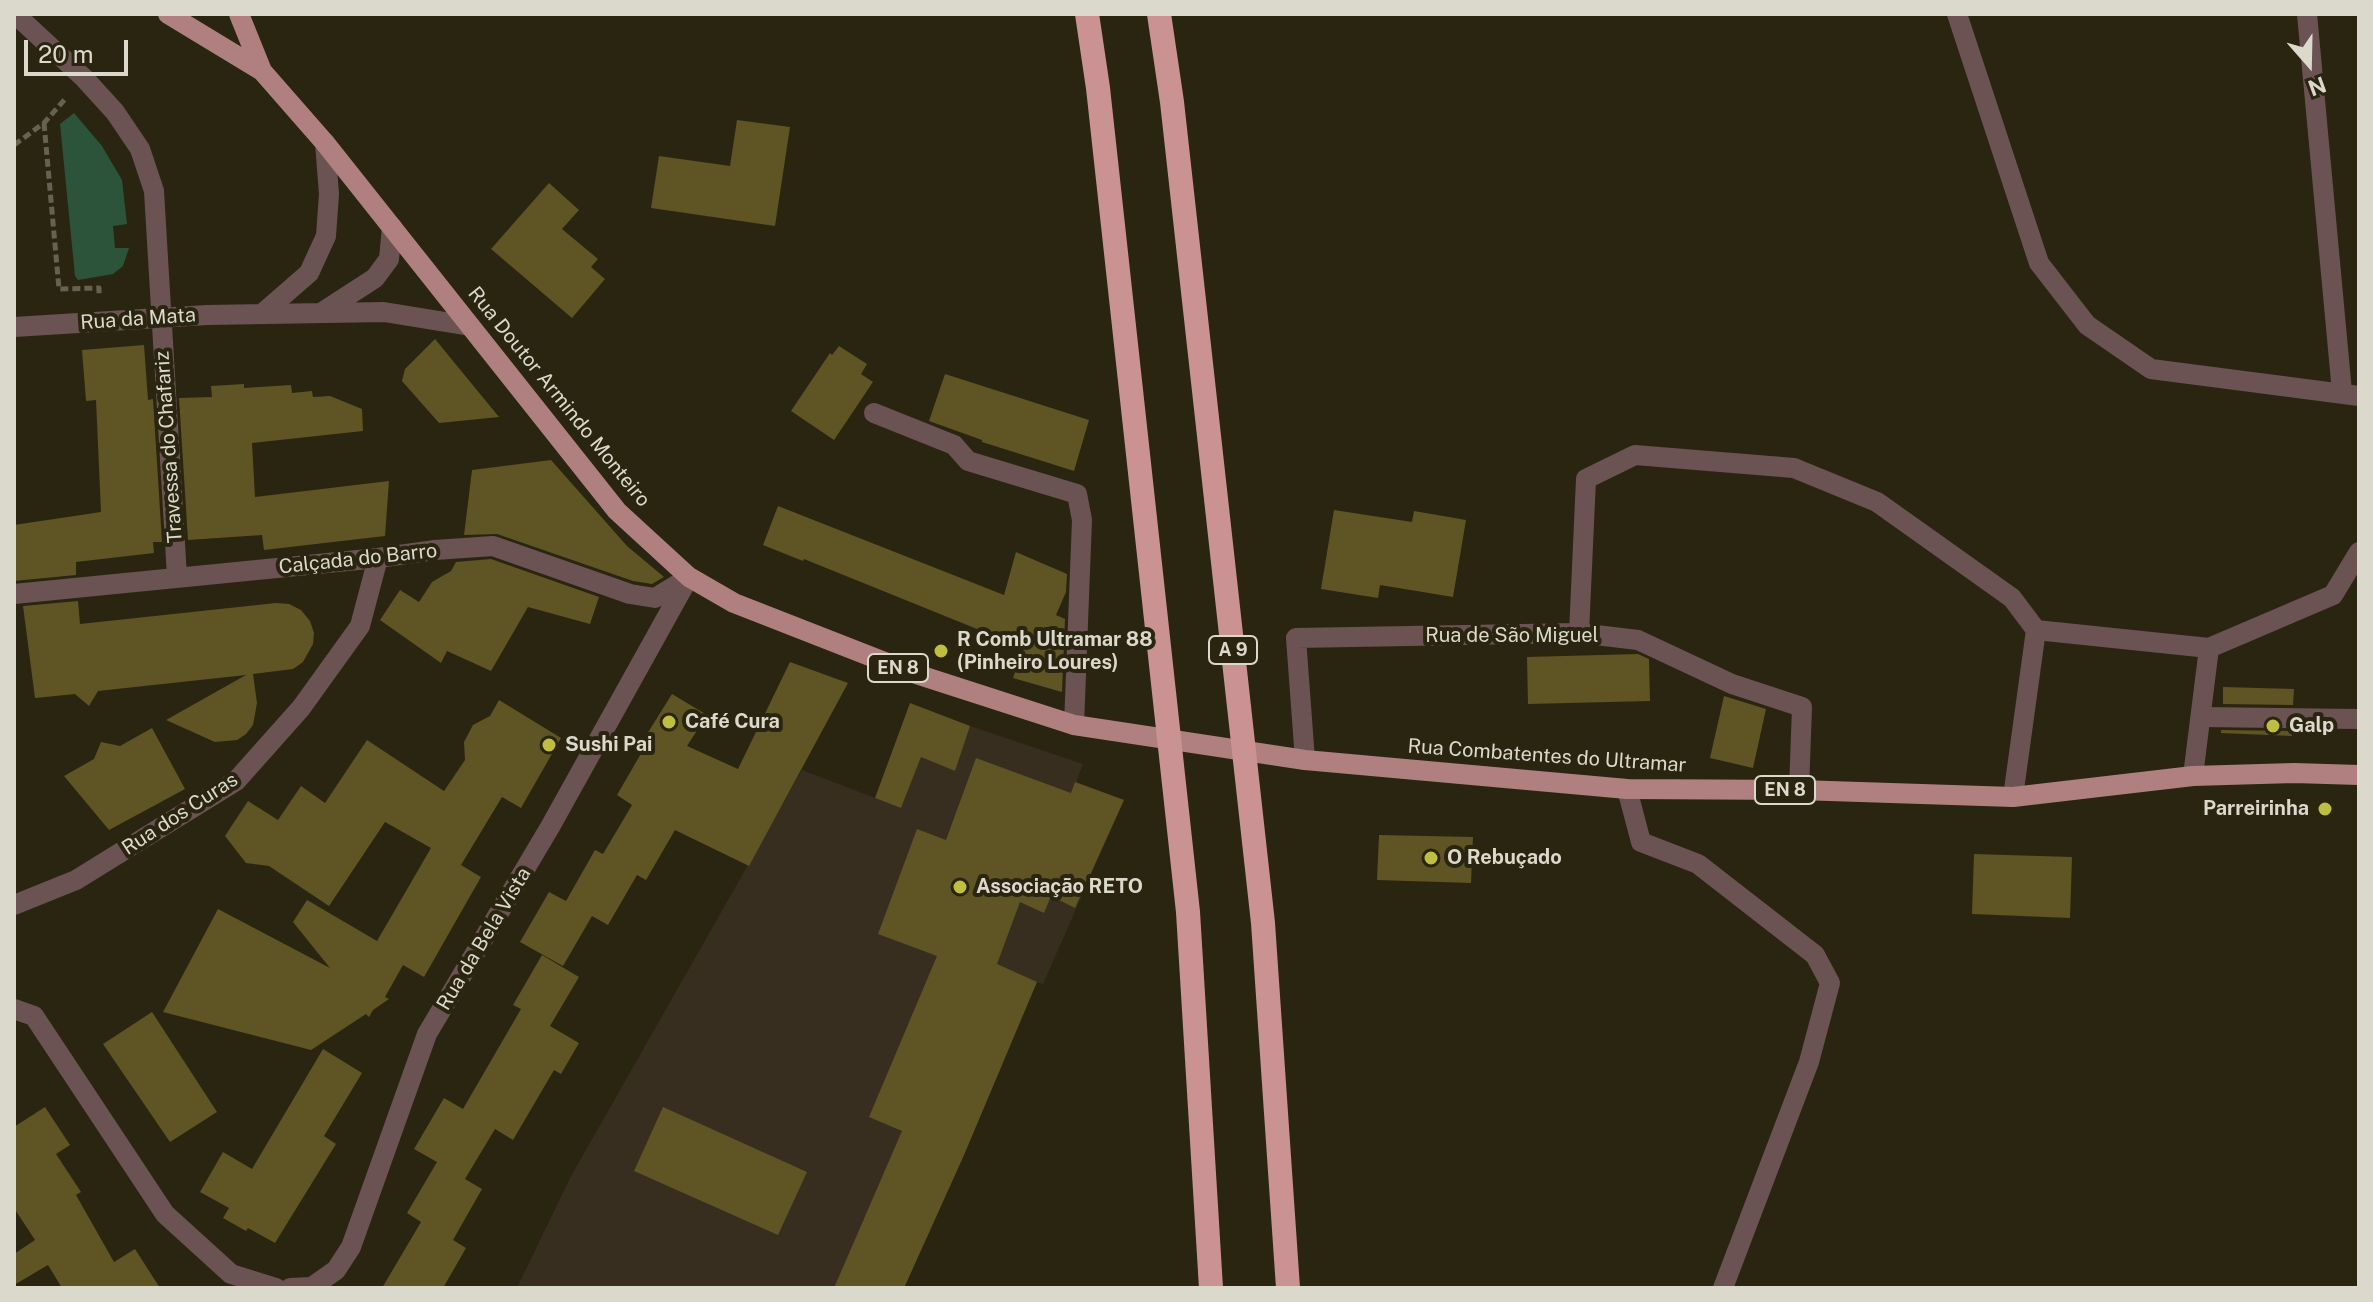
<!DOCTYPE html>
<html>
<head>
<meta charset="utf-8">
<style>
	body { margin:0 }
	#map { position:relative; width:2373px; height:1302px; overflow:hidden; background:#2a2511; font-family:"Public Sans",sans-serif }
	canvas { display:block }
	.frame { position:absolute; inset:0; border:16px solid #dbd8cc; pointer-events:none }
	.north { position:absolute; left:2269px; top:24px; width:80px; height:80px; -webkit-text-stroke:6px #2a2511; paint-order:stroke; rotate:160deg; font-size:22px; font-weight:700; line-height:32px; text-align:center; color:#dbd8cc }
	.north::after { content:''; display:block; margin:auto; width:28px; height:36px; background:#dbd8cc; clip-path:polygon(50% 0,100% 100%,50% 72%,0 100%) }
	.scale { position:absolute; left:24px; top:40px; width:104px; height:36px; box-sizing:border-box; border:4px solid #dbd8cc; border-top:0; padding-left:10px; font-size:24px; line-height:28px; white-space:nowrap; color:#dbd8cc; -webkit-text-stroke:6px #2a2511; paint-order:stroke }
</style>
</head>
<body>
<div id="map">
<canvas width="2373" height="1302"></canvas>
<div class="frame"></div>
<div class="north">N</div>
<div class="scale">20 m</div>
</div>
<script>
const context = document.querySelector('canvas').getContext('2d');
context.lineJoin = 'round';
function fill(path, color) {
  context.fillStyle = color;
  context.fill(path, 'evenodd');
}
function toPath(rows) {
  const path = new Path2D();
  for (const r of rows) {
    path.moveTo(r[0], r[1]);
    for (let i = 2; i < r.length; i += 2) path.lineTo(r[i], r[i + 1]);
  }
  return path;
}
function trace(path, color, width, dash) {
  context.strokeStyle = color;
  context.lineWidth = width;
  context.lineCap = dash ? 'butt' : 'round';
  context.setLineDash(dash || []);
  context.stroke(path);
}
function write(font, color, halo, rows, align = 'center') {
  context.font = font + ' "Public Sans",sans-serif';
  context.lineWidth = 8;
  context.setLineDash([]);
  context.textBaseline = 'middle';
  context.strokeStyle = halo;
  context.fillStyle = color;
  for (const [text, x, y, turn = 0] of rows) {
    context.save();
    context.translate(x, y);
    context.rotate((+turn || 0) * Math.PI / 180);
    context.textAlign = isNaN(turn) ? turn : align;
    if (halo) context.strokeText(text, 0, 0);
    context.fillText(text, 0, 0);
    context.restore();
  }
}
const industrial = toPath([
	[970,726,1083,764,1076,782,1124,800,1043,984,1036,982,964,1155,904,1288,517,1288,570,1178,802,770,901,808,921,757,955,771]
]);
const green = toPath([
	[74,113,102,146,122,180,127,224,113,226,115,248,129,248,123,266,113,274,78,280,75,276,60,124]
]);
const building = toPath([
	[737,120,790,127,775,226,651,208,659,156,730,166],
	[549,183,579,210,562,229,598,259,591,267,605,279,572,318,491,249],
	[435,339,499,417,439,423,402,381,405,369],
	[144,345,148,400,153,399,162,542,153,542,154,553,76,562,76,575,14,581,14,525,101,512,96,400,86,401,82,350],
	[839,346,867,364,861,374,873,382,834,440,791,411,830,353,832,355],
	[945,374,1089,420,1074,471,982,442,982,440,929,421],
	[244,384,244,388,291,385,292,393,312,391,313,397,330,396,362,409,363,431,252,443,255,497,389,481,385,536,264,550,262,535,188,540,179,398,212,397,211,386],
	[551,460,627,546,664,577,652,584,633,581,497,534,464,535,472,470],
	[778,506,1004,595,1016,552,1067,574,1066,592,1056,615,1065,619,1062,692,1013,678,1024,648,804,559,803,561,763,545],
	[1334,510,1412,522,1414,511,1466,520,1453,597,1380,585,1378,598,1321,589],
	[491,559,599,597,590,624,528,607,491,671,447,651,441,663,380,620,400,590,419,602,432,582,451,571,456,562],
	[78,601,80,624,276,603,289,604,301,610,310,621,314,633,313,644,303,662,293,669,253,674,257,703,253,725,246,734,237,740,215,742,166,720,246,675,98,691,89,706,75,694,35,698,23,606],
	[1638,654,1649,659,1650,701,1528,704,1527,657],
	[790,662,848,683,749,866,675,830,646,880,637,875,608,925,592,916,563,966,520,942,549,892,566,901,595,850,603,854,632,805,617,795,646,745,642,742,672,694,707,715,687,746,738,769],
	[2223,687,2294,689,2293,705,2223,704],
	[1724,696,1766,709,1753,768,1710,758],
	[499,700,561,738,521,808,502,797,461,865,481,877,424,977,403,965,385,997,389,999,373,1010,369,1017,366,1014,311,1050,163,1012,218,909,330,968,293,922,307,900,377,941,431,848,385,822,329,906,269,866,246,863,225,836,248,801,278,820,301,786,325,803,367,740,444,791,465,760,464,742,473,725,490,716],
	[910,703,970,726,955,771,921,757,901,808,875,798],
	[152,728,185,789,109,830,64,776,94,759,101,742,120,746],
	[2221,730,2292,731,2292,736,2221,733],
	[976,758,1071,793,1075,782,1124,800,1075,908,1051,896,1044,913,1020,902,997,964,1037,982,964,1155,904,1288,834,1288,902,1131,869,1117,937,956,878,934,917,829,946,840],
	[1379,835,1473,837,1471,883,1377,880],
	[1974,854,2072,857,2070,918,1972,914],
	[542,955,579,977,550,1026,579,1043,561,1074,554,1070,513,1140,495,1129,465,1179,482,1189,453,1240,466,1248,443,1288,382,1288,421,1222,407,1213,437,1162,414,1149,444,1098,463,1109,521,1009,513,1005],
	[152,1012,217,1112,170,1142,103,1044],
	[323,1049,362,1073,324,1136,336,1144,275,1243,248,1228,246,1231,223,1218,229,1208,200,1192,223,1152,252,1169],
	[45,1107,70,1145,56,1154,81,1192,76,1195,114,1262,135,1249,160,1288,62,1288,48,1265,14,1285,14,1254,35,1240,14,1208,14,1127],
	[663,1107,807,1172,778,1235,634,1171]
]);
const path = toPath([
	[44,123,59,289,99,288,99,296],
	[14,145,44,123,66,98]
]);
const lane = toPath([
	[874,413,954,445,968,461,1077,494,1082,520,1074,725],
	[2201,717,2359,719],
	[1627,789,1641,842,1698,864,1815,955,1830,983,1809,1062,1723,1288]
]);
const street = toPath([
	[15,14,84,78,115,112,140,149,154,191,177,577],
	[1957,14,2039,263,2087,325,2151,369,2359,396],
	[2307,14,2342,392],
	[263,313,309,273,326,236,329,194,325,143],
	[321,313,375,278,389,259,392,227],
	[14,327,207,315,384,312,470,326],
	[14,594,378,558,435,550,493,546,630,594,655,598,686,579],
	[2036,630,2209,648,2333,595,2359,552],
	[1579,633,1586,479,1635,455,1794,468,1877,502,2012,598,2036,630],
	[1305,760,1296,638,1579,633,1638,640,1732,684,1802,707,1799,790],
	[2193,776,2209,648],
	[2013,797,2036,630],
	[14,905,76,880,236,781,301,708,360,626,378,558],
	[14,1009,34,1016,165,1214,231,1274,276,1288],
	[290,1288,312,1287,336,1270,351,1247,427,1034,550,827,689,577]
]);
const primary = toPath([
	[168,14,262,71,325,143,617,511,689,577,734,603,913,673,1074,725,1305,760,1627,789,1799,790,2013,797,2193,776,2294,773,2359,775],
	[239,14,262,71]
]);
const highwayBridge = toPath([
	[1087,14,1098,88,1188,912,1211,1288],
	[1159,14,1172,102,1263,923,1288,1288]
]);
const markers = [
	[941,651,8,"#bfbe41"],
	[669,722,8,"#bfbe41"],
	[2273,726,8,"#bfbe41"],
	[549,745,8,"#bfbe41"],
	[2325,809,8,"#bfbe41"],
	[1431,858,8,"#bfbe41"],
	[960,887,8,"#bfbe41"]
];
const shields = [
	[1233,650,48],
	[898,668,60],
	[1785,790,60]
];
const shieldNames = [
	["A 9",1233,650],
	["EN 8",898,668],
	["EN 8",1785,790]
];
const streetNames = [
	["Rua da Mata",138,319,-4],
	["Rua Doutor Armindo Monteiro",559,397,51],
	["Travessa do Chafariz",169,447,-94],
	["Calçada do Barro",358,559,-6],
	["Rua de São Miguel",1512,636],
	["Rua Combatentes do Ultramar",1547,756,4],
	["Rua dos Curas",180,814,-33],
	["Rua da Bela Vista",484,939,-59]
];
const poiNames = [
	["R Comb Ultramar 88",957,640],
	["(Pinheiro Loures)",957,663],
	["Café Cura",685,722],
	["Galp",2289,726],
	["Sushi Pai",565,745],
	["Parreirinha",2309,809,"right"],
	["O Rebuçado",1447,858],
	["Associação RETO",976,887]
];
fill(industrial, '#382e1f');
fill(green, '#2c543a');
fill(building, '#5f5423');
trace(path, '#666150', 5, [8, 4]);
trace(lane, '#6b5353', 20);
trace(street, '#6b5353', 20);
trace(primary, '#b08081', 20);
trace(highwayBridge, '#cb9293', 24);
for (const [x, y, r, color] of markers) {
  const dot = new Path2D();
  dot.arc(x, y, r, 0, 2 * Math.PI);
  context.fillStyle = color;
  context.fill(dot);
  trace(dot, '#2a2511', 3);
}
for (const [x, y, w] of shields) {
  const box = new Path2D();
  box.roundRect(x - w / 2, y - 14, w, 28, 6);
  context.fillStyle = '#2a2511';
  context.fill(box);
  trace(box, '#dbd8cc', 2);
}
write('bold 18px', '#dbd8cc', null, shieldNames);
write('20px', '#dbd8cc', '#2a2511', streetNames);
write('bold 20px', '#dbd8cc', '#2a2511', poiNames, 'left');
</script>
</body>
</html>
